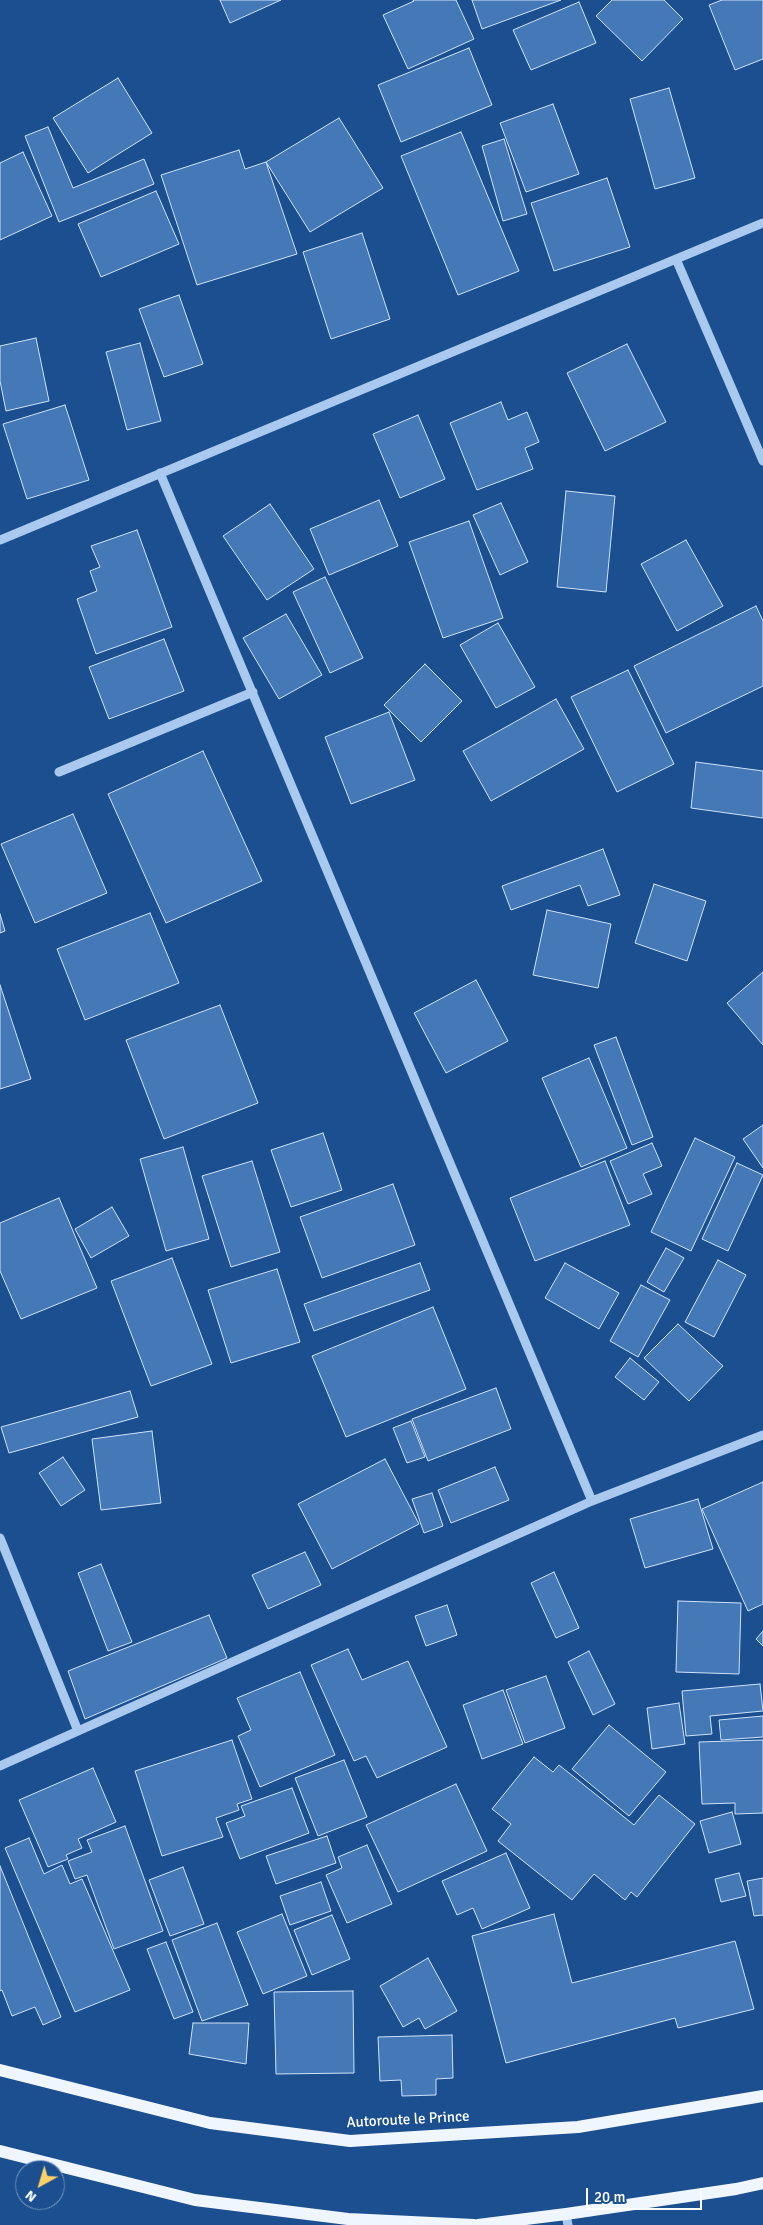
<!DOCTYPE html>
<html>
<head>
<meta charset="utf-8">
<style>
	body { margin:0 }
	#map { position:relative; width:763px; height:2225px; overflow:hidden; background:#1b4f8f; font-family:Signika,sans-serif }
	canvas { display:block }
	.north { position:absolute; left:15px; top:2160px; width:50px; height:50px; box-sizing:border-box; background:#1b4f8f; border:1px solid #7695bc; border-radius:50%; rotate:219deg; font-size:14px; font-weight:700; line-height:20px; text-align:center; color:#fff }
	.north::after { content:''; display:block; margin:auto; width:18px; height:22px; background:#ffd166; clip-path:polygon(50% 0,100% 100%,50% 72%,0 100%) }
	.scale { position:absolute; left:586px; top:2188px; width:116px; height:22px; box-sizing:border-box; border:2px solid #fff; border-top:0; padding-left:6px; font-size:15px; line-height:18px; white-space:nowrap; color:#fff; -webkit-text-stroke:4px #1b4f8f; paint-order:stroke }
</style>
</head>
<body>
<div id="map">
<canvas width="763" height="2225"></canvas>
<div class="north">N</div>
<div class="scale">20 m</div>
</div>
<script>
const context = document.querySelector('canvas').getContext('2d');
context.lineJoin = 'round';
function fill(path, color) {
  context.fillStyle = color;
  context.fill(path, 'evenodd');
}
function toPath(rows) {
  const path = new Path2D();
  for (const r of rows) {
    path.moveTo(r[0], r[1]);
    for (let i = 2; i < r.length; i += 2) path.lineTo(r[i], r[i + 1]);
  }
  return path;
}
function trace(path, color, width, dash) {
  context.strokeStyle = color;
  context.lineWidth = width;
  context.lineCap = dash ? 'butt' : 'round';
  context.setLineDash(dash || []);
  context.stroke(path);
}
function write(font, color, halo, rows, align = 'center') {
  context.font = font + ' Signika,sans-serif';
  context.lineWidth = 4;
  context.setLineDash([]);
  context.textBaseline = 'middle';
  context.strokeStyle = halo;
  context.fillStyle = color;
  for (const [text, x, y, turn = 0] of rows) {
    context.save();
    context.translate(x, y);
    context.rotate((+turn || 0) * Math.PI / 180);
    context.textAlign = isNaN(turn) ? turn : align;
    if (halo) context.strokeText(text, 0, 0);
    context.fillText(text, 0, 0);
    context.restore();
  }
}
const building = toPath([
	[220,0,281,0,230,23,220,0],
	[413,0,456,0,474,39,408,69,383,15,414,1,413,0],
	[472,0,561,0,482,29,472,0],
	[612,0,664,0,683,19,642,61,596,16,612,0],
	[722,0,763,0,763,59,735,70,709,5,722,0],
	[579,2,596,43,531,70,513,30,579,2],
	[469,48,492,105,401,142,378,85,469,48],
	[118,78,152,133,88,173,53,118,118,78],
	[669,88,695,178,655,189,630,99,669,88],
	[553,104,579,174,526,192,500,123,553,104],
	[339,118,383,188,310,232,266,162,339,118],
	[48,127,73,188,144,159,154,184,59,222,25,136,48,127],
	[461,132,519,271,458,295,401,156,461,132],
	[504,139,527,214,503,221,482,146,504,139],
	[239,150,245,169,266,162,297,254,197,285,161,175,239,150],
	[23,152,52,216,0,240,0,163,23,152],
	[607,178,630,247,554,271,531,203,607,178],
	[156,191,179,244,101,277,78,224,156,191],
	[362,233,390,319,331,339,303,252,362,233],
	[179,295,203,364,164,377,139,309,179,295],
	[36,338,49,401,6,411,0,381,0,346,36,338],
	[140,343,161,421,127,430,106,352,140,343],
	[627,344,666,422,605,451,567,373,627,344],
	[501,402,508,420,527,412,539,442,525,448,533,469,477,490,450,423,501,402],
	[65,405,89,480,27,499,3,424,65,405],
	[418,415,445,479,400,498,373,434,418,415],
	[566,491,615,496,606,592,557,587,566,491],
	[379,500,398,546,329,575,310,529,379,500],
	[501,503,528,562,500,575,473,515,501,503],
	[270,504,314,569,267,600,223,536,270,504],
	[469,521,503,618,443,638,409,542,469,521],
	[137,530,172,627,96,654,77,599,97,591,90,571,100,567,91,546,137,530],
	[686,540,723,606,677,631,641,564,686,540],
	[325,577,363,658,330,673,293,592,325,577],
	[756,606,763,621,763,686,666,733,634,666,756,606],
	[286,614,322,675,279,699,243,638,286,614],
	[498,623,535,687,496,708,460,645,498,623],
	[164,639,184,691,109,719,89,667,164,639],
	[425,664,462,701,421,742,384,705,425,664],
	[628,670,674,764,617,792,571,697,628,670],
	[556,699,584,749,491,801,463,751,556,699],
	[389,712,415,780,351,804,325,737,389,712],
	[203,751,262,881,166,923,108,794,203,751],
	[696,762,763,771,763,818,691,808,696,762],
	[73,814,107,893,35,923,1,844,73,814],
	[603,849,620,895,588,906,580,885,511,910,502,886,603,849],
	[654,884,706,901,687,961,635,943,654,884],
	[547,910,611,924,598,988,533,975,547,910],
	[150,913,179,983,85,1020,57,949,150,913],
	[0,914,5,931,0,933,0,914],
	[763,972,763,1045,727,1003,763,972],
	[476,980,508,1041,446,1073,414,1013,476,980],
	[0,985,31,1079,0,1089,0,985],
	[220,1005,258,1103,164,1139,126,1040,220,1005],
	[616,1037,653,1137,632,1145,594,1045,616,1037],
	[589,1058,627,1148,581,1167,542,1078,589,1058],
	[763,1125,763,1168,743,1139,763,1125],
	[323,1133,342,1190,291,1207,271,1150,323,1133],
	[695,1138,735,1157,691,1251,651,1232,695,1138],
	[652,1143,662,1166,643,1174,652,1194,628,1204,610,1161,652,1143],
	[183,1147,209,1239,166,1251,140,1159,183,1147],
	[252,1161,280,1252,231,1267,202,1176,252,1161],
	[605,1161,630,1225,535,1261,510,1198,605,1161],
	[737,1163,763,1175,728,1251,702,1239,737,1163],
	[393,1184,415,1245,322,1278,300,1217,393,1184],
	[59,1198,97,1288,21,1319,0,1271,0,1223,59,1198],
	[112,1207,129,1236,91,1258,75,1229,112,1207],
	[666,1248,684,1258,664,1292,647,1282,666,1248],
	[172,1258,212,1364,151,1386,111,1281,172,1258],
	[718,1260,746,1275,714,1337,685,1322,718,1260],
	[420,1263,430,1290,314,1331,304,1304,420,1263],
	[565,1263,619,1293,599,1329,545,1298,565,1263],
	[277,1269,300,1342,231,1363,208,1290,277,1269],
	[641,1285,670,1300,638,1357,610,1341,641,1285],
	[433,1307,466,1389,346,1437,312,1356,433,1307],
	[678,1324,723,1366,689,1401,644,1358,678,1324],
	[630,1358,659,1382,644,1400,615,1377,630,1358],
	[496,1388,511,1429,428,1461,412,1419,496,1388],
	[130,1391,138,1417,9,1453,1,1427,130,1391],
	[411,1421,425,1457,407,1463,393,1428,411,1421],
	[152,1431,161,1503,101,1510,92,1439,152,1431],
	[63,1457,85,1490,61,1506,39,1473,63,1457],
	[385,1459,419,1524,332,1569,298,1504,385,1459],
	[495,1467,509,1500,451,1523,438,1490,495,1467],
	[763,1482,763,1604,748,1611,702,1509,763,1482],
	[432,1493,443,1526,424,1533,412,1499,432,1493],
	[698,1499,713,1549,645,1568,630,1519,698,1499],
	[305,1552,321,1585,268,1609,252,1575,305,1552],
	[101,1564,132,1642,108,1651,78,1573,101,1564],
	[554,1572,579,1628,556,1638,531,1583,554,1572],
	[678,1601,741,1603,739,1674,676,1672,678,1601],
	[447,1605,457,1635,426,1646,415,1616,447,1605],
	[209,1615,227,1658,85,1719,68,1671,209,1615],
	[763,1631,763,1646,756,1639,763,1631],
	[348,1649,362,1680,408,1661,447,1747,377,1778,366,1756,354,1761,311,1665,348,1649],
	[589,1651,615,1704,593,1715,568,1662,589,1651],
	[300,1672,335,1755,260,1787,238,1736,251,1730,237,1698,300,1672],
	[546,1676,565,1728,525,1743,506,1690,546,1676],
	[760,1684,763,1711,710,1716,712,1734,686,1736,682,1691,760,1684],
	[503,1690,523,1744,482,1759,463,1705,503,1690],
	[679,1703,685,1744,652,1749,647,1708,679,1703],
	[763,1716,763,1737,721,1740,719,1720,763,1716],
	[609,1725,666,1772,629,1816,572,1769,609,1725],
	[232,1740,252,1799,237,1804,239,1810,216,1818,223,1837,162,1856,135,1771,232,1740],
	[763,1740,763,1813,735,1814,735,1803,702,1804,699,1742,763,1740],
	[534,1757,553,1772,559,1765,634,1825,659,1795,695,1824,637,1897,631,1892,625,1900,594,1874,572,1900,498,1841,511,1824,492,1809,534,1757],
	[344,1760,367,1817,318,1836,295,1778,344,1760],
	[93,1768,116,1822,78,1839,82,1848,66,1855,68,1859,48,1867,19,1800,93,1768],
	[456,1784,487,1851,398,1892,366,1825,456,1784],
	[292,1788,309,1833,240,1859,226,1823,245,1816,241,1806,292,1788],
	[732,1812,741,1844,709,1853,700,1821,732,1812],
	[125,1826,163,1931,114,1949,87,1875,75,1879,68,1861,92,1852,87,1840,125,1826],
	[327,1836,336,1863,276,1884,266,1856,327,1836],
	[29,1838,44,1874,62,1865,70,1884,82,1879,130,1990,75,2012,5,1848,29,1838],
	[367,1845,392,1904,347,1923,326,1875,342,1868,338,1857,367,1845],
	[506,1853,530,1908,482,1929,473,1908,457,1915,442,1881,506,1853],
	[0,1866,61,2017,43,2025,35,2007,12,2016,2,1990,0,1991,0,1866],
	[183,1867,204,1924,170,1936,149,1880,183,1867],
	[739,1873,746,1896,721,1902,715,1879,739,1873],
	[763,1878,763,1915,754,1916,747,1881,763,1878],
	[321,1882,331,1911,290,1925,280,1896,321,1882],
	[282,1914,307,1976,263,1994,237,1932,282,1914],
	[554,1914,572,1983,735,1941,754,2009,678,2028,675,2018,506,2063,472,1936,554,1914],
	[332,1915,350,1959,312,1975,294,1930,332,1915],
	[217,1923,248,2005,202,2021,172,1940,217,1923],
	[166,1942,193,2012,174,2019,147,1949,166,1942],
	[428,1958,457,2011,425,2029,419,2018,403,2027,380,1986,428,1958],
	[353,1991,354,2073,276,2074,274,1992,353,1991],
	[193,2023,249,2023,246,2064,189,2054,193,2023],
	[452,2035,453,2078,436,2079,436,2095,402,2096,401,2080,380,2081,378,2037,452,2035]
]);
const minor = toPath([
	[676,259,763,461],
	[160,473,592,1501],
	[0,540,763,223],
	[59,772,253,692],
	[0,1538,78,1731],
	[0,1766,592,1501,763,1435],
	[566,2214,568,2225]
]);
const major = toPath([
	[0,2070,210,2123,350,2141,578,2127,763,2096],
	[0,2151,195,2200,348,2219,474,2225],
	[478,2225,566,2214,736,2189,763,2183]
]);
const streetNames = [
	["Autoroute le Prince",408,2120,-3]
];
fill(building, '#4478b7');
trace(building, '#cfe3fa', 1);
trace(minor, '#a9c9ee', 9);
trace(major, '#f0f6ff', 12);
write('15px', '#fff', '#1b4f8f', streetNames);
</script>
</body>
</html>
